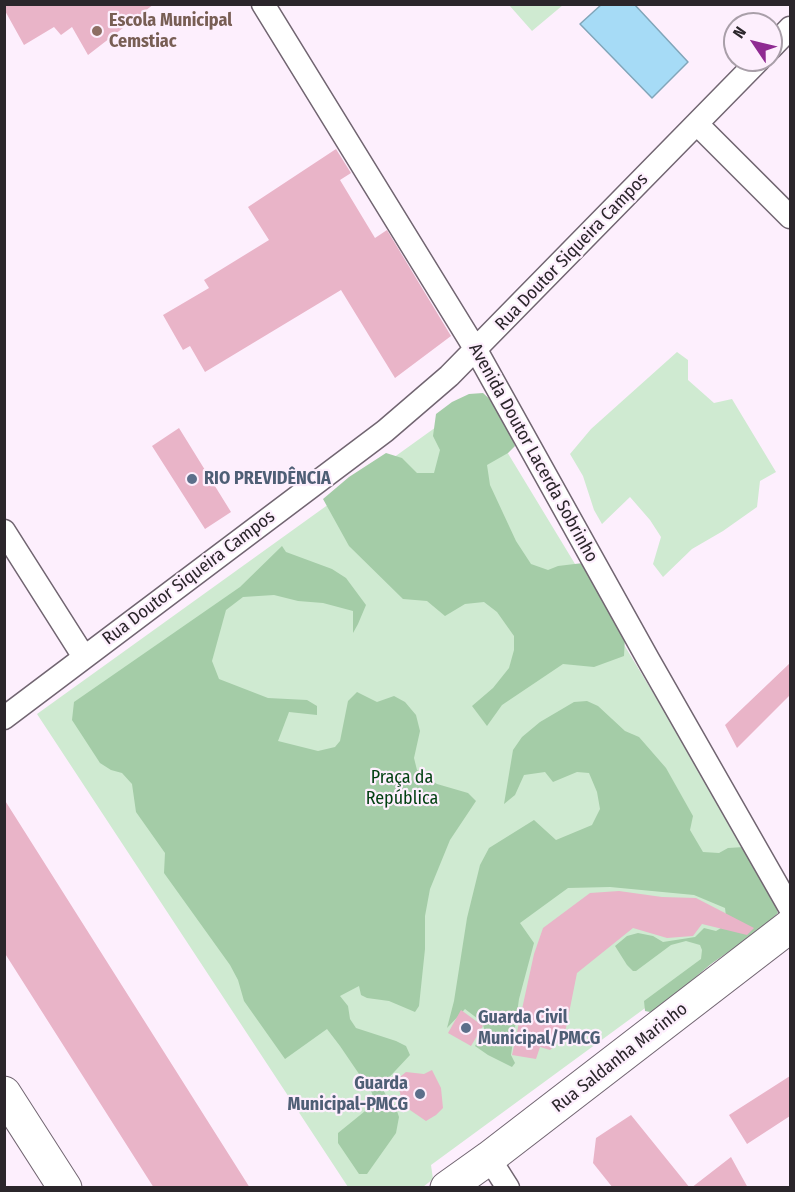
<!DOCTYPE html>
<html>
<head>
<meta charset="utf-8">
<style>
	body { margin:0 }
	#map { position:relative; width:795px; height:1192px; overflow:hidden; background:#fdeffd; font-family:"Fira Sans Condensed",sans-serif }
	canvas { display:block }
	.frame { position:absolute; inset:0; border:6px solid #2b262b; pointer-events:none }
	.north { position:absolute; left:723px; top:12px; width:60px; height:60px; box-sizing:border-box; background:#fdeffd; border:2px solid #a99fa9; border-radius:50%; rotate:305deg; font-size:16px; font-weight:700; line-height:24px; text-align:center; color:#2b262b }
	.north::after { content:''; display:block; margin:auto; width:21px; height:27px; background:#8f2b92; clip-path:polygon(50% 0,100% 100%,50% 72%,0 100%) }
</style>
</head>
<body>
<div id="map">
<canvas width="795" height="1192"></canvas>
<div class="frame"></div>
<div class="north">N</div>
</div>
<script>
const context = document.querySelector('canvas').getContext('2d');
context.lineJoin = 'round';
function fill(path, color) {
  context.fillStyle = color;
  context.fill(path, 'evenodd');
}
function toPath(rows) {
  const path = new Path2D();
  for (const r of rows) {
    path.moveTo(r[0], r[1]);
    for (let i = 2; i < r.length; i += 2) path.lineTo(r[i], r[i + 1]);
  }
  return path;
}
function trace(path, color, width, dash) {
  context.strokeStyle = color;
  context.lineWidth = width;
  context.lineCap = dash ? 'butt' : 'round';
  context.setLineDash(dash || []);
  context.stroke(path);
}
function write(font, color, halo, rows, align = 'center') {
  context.font = font + ' "Fira Sans Condensed",sans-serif';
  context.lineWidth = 4.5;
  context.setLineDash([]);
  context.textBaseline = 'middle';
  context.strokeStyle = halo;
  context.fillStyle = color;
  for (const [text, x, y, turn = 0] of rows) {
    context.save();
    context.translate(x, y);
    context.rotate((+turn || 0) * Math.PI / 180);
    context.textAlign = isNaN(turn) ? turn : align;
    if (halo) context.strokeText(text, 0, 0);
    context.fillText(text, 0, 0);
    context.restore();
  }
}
const green = toPath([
	[509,5,563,5,532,31],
	[677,352,688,360,688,380,714,403,732,399,776,472,760,481,757,507,723,531,692,549,663,577,653,564,661,537,650,520,630,497,602,524,594,510,583,476,570,454,591,429],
	[475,399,783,907,431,1165,433,1179,423,1187,348,1187,37,714]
]);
const forest = toPath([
	[483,393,494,403,510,430,515,446,508,453,487,465,490,485,516,541,531,564,548,570,558,566,583,563,625,637,624,656,594,667,563,664,502,705,487,726,472,706,493,688,509,668,514,650,514,636,497,612,484,602,465,604,445,616,427,601,403,599,349,546,323,499,349,477,386,453,402,458,417,473,434,473,440,450,433,436,436,414,452,402,469,394],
	[282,546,286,552,332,569,346,578,366,605,358,624,353,633,353,611,323,603,298,601,274,595,243,597,226,610,212,661,219,679,268,698,307,700,317,706,317,715,289,712,278,741,318,751,335,747,340,741,348,701,357,692,377,702,394,696,405,702,416,715,420,731,414,758,417,770,437,784,468,793,476,801,450,840,430,889,425,916,425,949,419,1006,415,1012,389,1001,367,998,361,995,359,986,340,996,348,1006,350,1019,356,1028,396,1041,406,1046,410,1055,381,1086,387,1097,395,1105,399,1117,396,1133,367,1174,359,1174,338,1143,338,1133,375,1103,372,1093,340,1046,327,1029,285,1059,244,1001,238,980,230,965,164,873,165,853,136,812,132,784,122,773,111,770,100,763,72,720,74,702,240,587],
	[587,701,598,706,625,731,639,737,666,768,693,816,690,830,703,852,719,853,728,848,744,847,775,903,778,913,761,929,711,964,658,1009,650,1012,645,1011,644,1001,701,959,702,950,700,945,686,941,671,945,636,971,633,971,627,965,615,946,627,936,638,933,653,936,663,942,695,937,704,928,716,931,721,928,726,916,725,908,694,895,610,887,568,888,520,923,534,943,519,999,511,1055,515,1063,512,1067,488,1055,475,1046,485,1031,482,1022,465,1009,447,1028,454,1001,467,918,480,865,489,848,534,820,556,840,592,825,600,809,597,792,589,773,577,772,553,782,545,772,524,775,515,795,504,804,513,750,522,737,540,722,574,702]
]);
const water = toPath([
	[602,4,635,5,688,62,652,98,580,24,602,4]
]);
const building = toPath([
	[4,4,154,4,88,55,72,27,61,35,54,27,24,45,4,9],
	[336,149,351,173,340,180,375,238,387,230,451,336,395,378,341,290,205,372,190,346,183,350,163,315,209,288,204,280,269,240,248,207],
	[179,428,231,512,205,529,152,446],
	[790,663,790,695,737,748,725,725],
	[4,799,250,1188,154,1188,4,952],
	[619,891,662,897,696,898,754,928,747,935,702,924,693,936,667,938,633,928,577,973,566,1028,559,1041,550,1050,540,1047,536,1059,512,1055,534,954,543,928,590,893],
	[461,1010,483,1026,471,1046,448,1033],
	[432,1070,441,1088,443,1108,436,1115,426,1121,407,1108,401,1099,400,1092,395,1086,400,1077,406,1072,424,1074],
	[790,1076,790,1116,747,1144,729,1115],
	[631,1115,690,1188,613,1188,593,1163,596,1138],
	[731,1157,748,1188,691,1188]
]);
const minor = toPath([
	[263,4,476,350,648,659,790,908],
	[771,48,790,28],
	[697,124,790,217],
	[4,531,84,657],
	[4,718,385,431,449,376,759,60],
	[489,1158,508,1188]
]);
const secondary = toPath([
	[4,1093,65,1188],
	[447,1188,489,1158,790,926]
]);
const markers = [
	[97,31,6,"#8d6e63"],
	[192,479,6,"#5c6f8a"],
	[466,1028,6,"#5c6f8a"],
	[420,1094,6,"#5c6f8a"]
];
const educationNames = [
	["Escola Municipal",109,21],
	["Cemstiac",109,42]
];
const streetNames = [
	["Rua Doutor Siqueira Campos",572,252,-46],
	["Avenida Doutor Lacerda Sobrinho",533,453,61],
	["Rua Doutor Siqueira Campos",189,578,-37],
	["Rua Saldanha Marinho",620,1058,-38]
];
const serviceNames = [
	["RIO PREVIDÊNCIA",204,479],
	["Guarda Civil",478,1018],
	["Municipal/PMCG",478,1039],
	["Guarda",408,1084,"right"],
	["Municipal-PMCG",408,1105,"right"]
];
const parkNames = [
	["Praça da",402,778],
	["República",402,799]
];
fill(green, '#cfead1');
fill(forest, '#a4cca7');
fill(water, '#a6dbf6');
trace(water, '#81a5b9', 1.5);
fill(building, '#e9b4c8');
trace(minor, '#716571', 25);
trace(secondary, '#716571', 35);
trace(minor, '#fff', 22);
trace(secondary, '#fff', 33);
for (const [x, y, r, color] of markers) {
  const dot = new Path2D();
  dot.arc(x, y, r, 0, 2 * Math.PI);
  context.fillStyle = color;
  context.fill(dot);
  trace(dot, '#fdeffd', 2);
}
write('bold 18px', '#785e54', '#fdeffd', educationNames, 'left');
write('18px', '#2b262b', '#fdeffd', streetNames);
write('bold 18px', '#4e5e75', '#fdeffd', serviceNames, 'left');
write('18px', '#003f10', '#fdeffd', parkNames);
</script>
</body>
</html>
